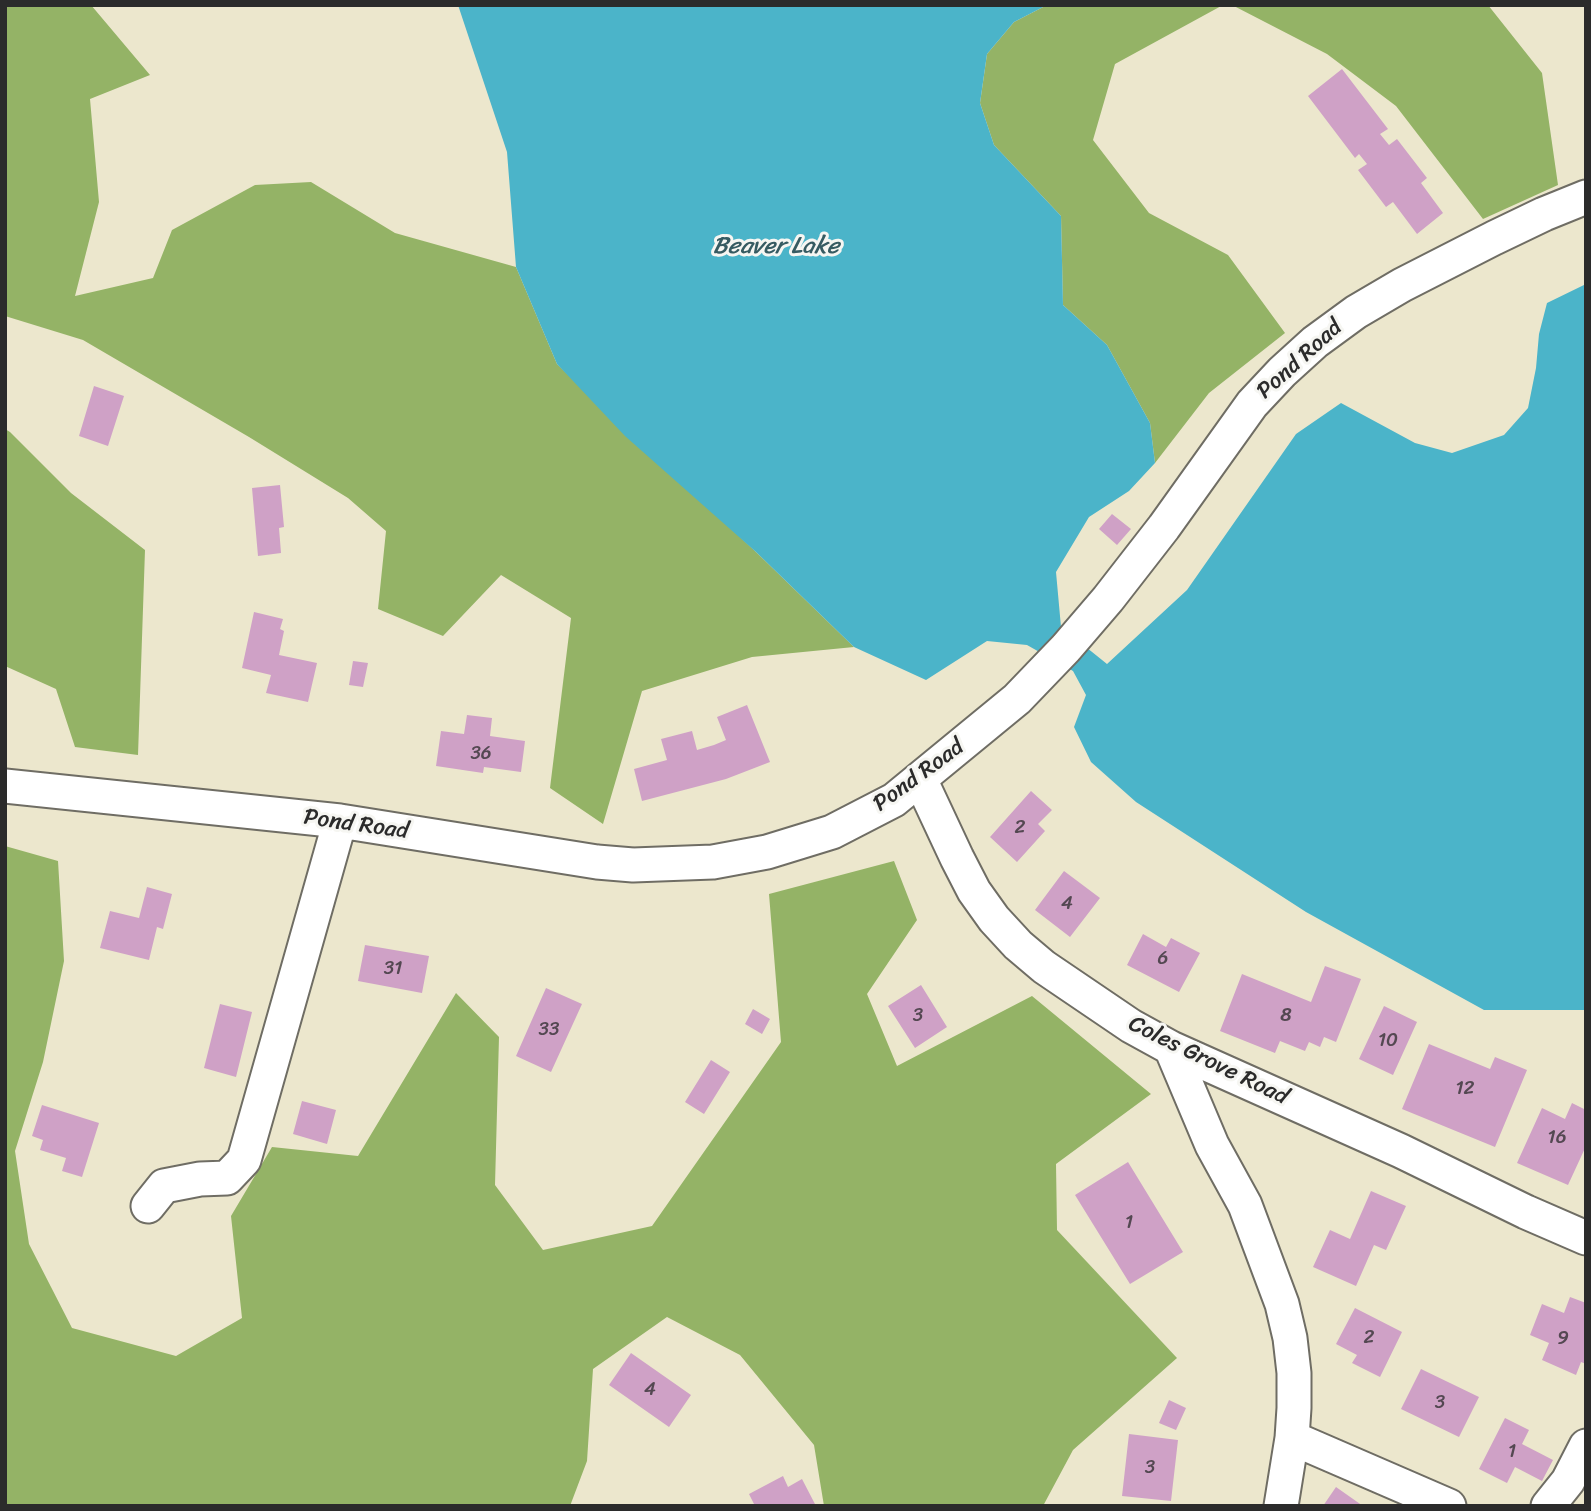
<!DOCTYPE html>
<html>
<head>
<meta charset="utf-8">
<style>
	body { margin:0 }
	#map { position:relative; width:1591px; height:1511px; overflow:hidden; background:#ece7cd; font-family:Sriracha,sans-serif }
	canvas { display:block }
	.frame { position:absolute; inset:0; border:7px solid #2b2b2b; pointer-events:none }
</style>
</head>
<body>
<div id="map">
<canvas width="1591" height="1511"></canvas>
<div class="frame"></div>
</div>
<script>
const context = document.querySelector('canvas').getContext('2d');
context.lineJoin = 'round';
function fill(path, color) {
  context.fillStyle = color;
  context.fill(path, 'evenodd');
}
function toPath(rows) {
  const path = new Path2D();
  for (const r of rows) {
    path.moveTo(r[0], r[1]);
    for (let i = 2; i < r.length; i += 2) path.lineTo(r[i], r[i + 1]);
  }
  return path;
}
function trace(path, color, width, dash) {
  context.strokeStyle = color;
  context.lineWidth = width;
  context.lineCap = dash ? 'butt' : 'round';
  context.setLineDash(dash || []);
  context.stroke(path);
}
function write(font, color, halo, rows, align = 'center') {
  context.font = font + ' Sriracha,sans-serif';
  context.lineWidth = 6;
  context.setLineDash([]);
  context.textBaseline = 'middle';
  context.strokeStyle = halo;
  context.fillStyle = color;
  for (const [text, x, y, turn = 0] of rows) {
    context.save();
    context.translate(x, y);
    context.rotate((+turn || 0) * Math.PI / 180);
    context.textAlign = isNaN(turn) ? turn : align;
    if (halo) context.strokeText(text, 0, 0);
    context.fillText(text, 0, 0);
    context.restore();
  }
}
const forest = toPath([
	[5,5,91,5,150,75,90,99,99,202,75,296,153,278,172,230,255,185,311,182,395,233,516,267,557,364,756,552,854,647,752,657,642,691,603,824,550,788,571,618,501,575,443,636,378,609,386,531,348,498,249,437,83,340,5,316],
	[1047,5,1223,5,1115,64,1093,140,1149,213,1228,255,1285,333,1209,393,1155,463,1150,423,1107,345,1063,305,1061,216,994,145,980,103,987,54,1014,22],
	[1232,5,1488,5,1542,73,1558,185,1483,219,1396,106,1327,54],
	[5,429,10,432,71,493,145,550,138,755,75,747,56,689,5,666],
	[5,846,58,861,64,961,43,1062,15,1151,29,1244,72,1328,176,1356,242,1318,231,1216,272,1147,358,1156,456,993,499,1037,495,1185,543,1250,652,1226,781,1042,769,894,894,861,917,920,867,994,897,1066,1032,996,1151,1094,1056,1164,1057,1230,1177,1358,1073,1450,1043,1506,824,1506,814,1445,740,1355,667,1317,593,1369,587,1461,570,1506,5,1506]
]);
const water = toPath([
	[458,5,1047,5,1014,22,987,54,980,103,994,145,1061,216,1063,305,1107,345,1150,423,1155,463,1129,491,1089,517,1056,572,1061,627,1107,664,1187,590,1296,434,1341,403,1415,443,1452,453,1504,435,1528,408,1536,368,1539,334,1547,303,1586,284,1586,1010,1484,1010,1306,912,1136,802,1091,762,1074,727,1086,695,1073,671,1027,645,987,641,926,680,854,647,756,552,625,436,557,364,516,267,507,152]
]);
const building = toPath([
	[1342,69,1388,129,1380,134,1389,145,1397,139,1427,178,1421,183,1443,213,1417,234,1393,202,1386,207,1358,170,1367,164,1359,154,1355,158,1308,96],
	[94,386,124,396,108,446,79,436],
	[280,485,284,527,279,528,281,553,258,556,252,488],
	[1112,514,1131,529,1117,545,1099,529],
	[254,612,283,619,280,629,284,631,279,655,317,663,308,702,266,693,271,675,242,668],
	[353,661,368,663,363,687,349,685],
	[747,705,770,762,726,779,642,801,634,769,667,760,661,739,692,731,697,750,714,745,726,740,717,717],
	[467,715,492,718,490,736,525,741,521,772,484,767,483,773,436,766,441,731,464,734],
	[1031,791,1052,810,1038,824,1045,831,1017,862,990,837],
	[1064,871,1100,898,1070,937,1035,910],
	[147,887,172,894,163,929,157,927,149,960,100,948,110,911,139,918],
	[1143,934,1166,947,1171,938,1200,953,1179,992,1127,965],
	[365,945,429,956,422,993,358,981],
	[1325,966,1361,979,1336,1042,1324,1037,1320,1047,1309,1042,1305,1051,1280,1041,1275,1053,1220,1031,1242,974,1311,1002],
	[921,985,947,1027,915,1048,888,1006],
	[546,988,582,1004,551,1072,516,1056],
	[220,1004,252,1012,236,1077,204,1068],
	[1384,1006,1417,1022,1393,1075,1359,1059],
	[753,1009,770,1019,762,1034,745,1024],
	[1429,1044,1490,1069,1495,1057,1527,1070,1495,1147,1402,1109],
	[711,1060,730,1072,704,1114,685,1102],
	[302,1101,336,1110,327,1144,293,1134],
	[1572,1103,1586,1110,1586,1146,1568,1185,1517,1163,1542,1108,1565,1119],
	[42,1105,99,1123,82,1177,62,1171,66,1158,40,1150,43,1140,32,1136],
	[1128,1162,1183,1252,1130,1284,1075,1195],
	[1371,1191,1406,1206,1386,1250,1374,1245,1356,1286,1313,1267,1330,1230,1350,1239],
	[1570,1297,1586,1303,1586,1364,1581,1362,1576,1375,1542,1360,1549,1343,1530,1335,1542,1304,1564,1313],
	[1355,1308,1402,1332,1380,1377,1352,1363,1357,1355,1336,1344],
	[631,1353,691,1395,669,1427,609,1385],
	[1421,1369,1479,1397,1459,1437,1401,1409],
	[1169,1400,1186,1408,1176,1430,1159,1423],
	[1505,1418,1529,1430,1522,1444,1553,1460,1542,1481,1515,1467,1507,1483,1479,1469],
	[1129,1434,1178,1440,1171,1501,1122,1496],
	[783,1476,788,1487,802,1479,816,1506,755,1506,749,1494],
	[1336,1487,1363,1506,1323,1506]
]);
const minor = toPath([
	[920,779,957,858,974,891,994,919,1018,945,1044,967,1131,1026,1171,1048,1401,1151,1526,1212,1586,1238],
	[5,786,340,821,597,862,633,865,713,862,767,852,832,832,894,800,1017,699,1066,648,1108,599,1164,527,1252,404,1282,372,1315,342,1356,312,1402,285,1494,238,1544,214,1586,197],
	[1171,1048,1212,1145,1245,1205,1282,1304,1290,1338,1294,1373,1294,1408,1292,1438,1281,1506],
	[148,1206,164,1186,200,1179,227,1178,244,1160,340,821],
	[1292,1438,1449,1506],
	[1548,1506,1568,1481,1586,1446]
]);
const numberNames = [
	["36",481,754],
	["2",1020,828],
	["4",1067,904],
	["6",1163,959],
	["31",393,969],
	["3",918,1016],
	["8",1286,1016],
	["33",549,1030],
	["10",1388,1041],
	["12",1465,1089],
	["16",1557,1138],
	["1",1129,1223],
	["2",1369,1338],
	["9",1563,1339],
	["4",650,1390],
	["3",1440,1403],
	["1",1512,1452],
	["3",1150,1468]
];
const streetNames = [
	["Pond Road",1300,360,-42],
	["Pond Road",919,776,-36],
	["Pond Road",356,825,8],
	["Coles Grove Road",1208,1061,26]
];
const waterNames = [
	["Beaver Lake",776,247]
];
fill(forest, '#94b366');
fill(water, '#4bb4c9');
fill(building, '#cfa1c6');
trace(minor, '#6f6d64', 37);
trace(minor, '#fff', 33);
write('19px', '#544852', null, numberNames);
write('23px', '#2b2b2b', '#f6f6f2', streetNames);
write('italic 24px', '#365b62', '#f6f6f2', waterNames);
</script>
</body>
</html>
